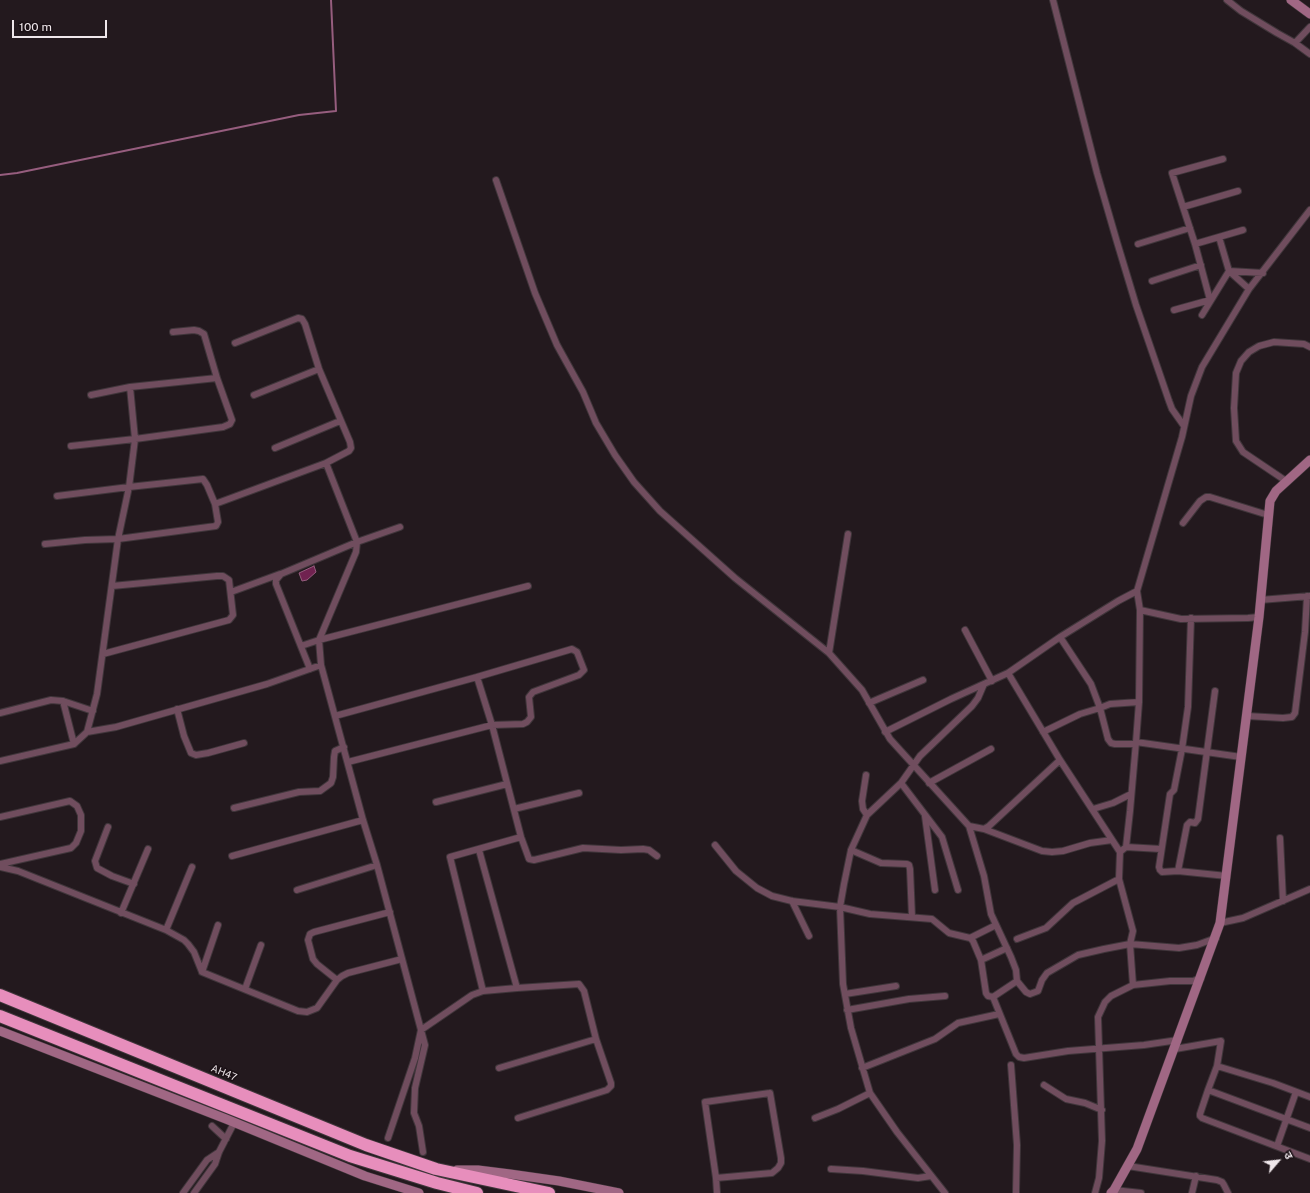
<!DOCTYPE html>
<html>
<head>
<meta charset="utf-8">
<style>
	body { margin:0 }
	#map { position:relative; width:1310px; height:1193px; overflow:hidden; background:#23191e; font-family:"Public Sans","Noto Sans Devanagari",sans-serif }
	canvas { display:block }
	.north { position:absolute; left:1258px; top:1141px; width:40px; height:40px; -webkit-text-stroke:3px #1a1015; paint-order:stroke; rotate:62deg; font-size:11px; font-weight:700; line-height:16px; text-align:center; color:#efe7eb }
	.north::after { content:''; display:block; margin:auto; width:14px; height:18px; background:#efe7eb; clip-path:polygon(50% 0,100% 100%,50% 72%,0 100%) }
	.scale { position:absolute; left:12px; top:20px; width:95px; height:18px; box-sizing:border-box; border:2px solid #efe7eb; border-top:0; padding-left:5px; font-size:12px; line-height:14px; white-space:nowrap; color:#efe7eb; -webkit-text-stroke:3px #1a1015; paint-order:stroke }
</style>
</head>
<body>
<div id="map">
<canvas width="1310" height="1193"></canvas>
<div class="north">उ</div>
<div class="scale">100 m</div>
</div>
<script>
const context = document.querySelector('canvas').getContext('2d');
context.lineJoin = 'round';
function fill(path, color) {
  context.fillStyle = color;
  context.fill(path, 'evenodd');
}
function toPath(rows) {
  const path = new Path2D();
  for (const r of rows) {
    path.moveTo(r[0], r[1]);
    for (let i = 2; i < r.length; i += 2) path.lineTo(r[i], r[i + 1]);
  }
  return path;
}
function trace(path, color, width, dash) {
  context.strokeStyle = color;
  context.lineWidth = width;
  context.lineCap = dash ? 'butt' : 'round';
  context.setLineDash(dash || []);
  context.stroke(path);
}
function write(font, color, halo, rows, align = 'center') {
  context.font = font + ' "Public Sans",sans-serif';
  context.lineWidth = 3;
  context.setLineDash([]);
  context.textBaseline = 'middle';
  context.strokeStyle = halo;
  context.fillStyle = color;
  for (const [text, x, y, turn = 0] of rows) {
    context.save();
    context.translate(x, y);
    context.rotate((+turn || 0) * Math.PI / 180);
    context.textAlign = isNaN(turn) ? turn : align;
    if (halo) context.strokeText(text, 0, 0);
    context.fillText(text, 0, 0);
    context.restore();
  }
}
const water = toPath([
	[314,566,316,572,307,580,302,581,299,573,314,566]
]);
const stream = toPath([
	[0,175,17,173,299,115,336,111,331,0]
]);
const street = toPath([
	[1053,0,1097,173,1117,242,1136,305,1169,401,1172,409,1184,426],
	[1227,0,1241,11,1277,33,1295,43,1310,54],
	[1295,43,1310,27],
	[1223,159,1172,173,1195,244,1219,237,1229,271,1263,273],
	[496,180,535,293,557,345,583,392,596,423,615,455,634,482,660,511,735,578,829,653],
	[1183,207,1238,191],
	[1219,237,1243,230],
	[1138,244,1190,228],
	[1152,281,1201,265],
	[1174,310,1210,300,1195,244],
	[1202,315,1229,271,1249,289],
	[235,343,298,318,302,319,305,324,319,369,350,442,351,448,349,451,326,463,357,542,356,552,319,640,321,665,363,820,377,865,425,1045,415,1088,414,1113,419,1126,423,1152],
	[130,387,135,439,129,487,203,479,207,485,215,504,326,463],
	[91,395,130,387,217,378,204,334,199,331,194,330,173,332],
	[254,395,319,369],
	[71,446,135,439,223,427,230,424,232,420,217,378],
	[275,448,340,421],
	[1286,481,1243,452,1236,441,1234,408,1236,373,1241,361,1249,352,1259,346,1274,342,1304,344,1310,347],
	[57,496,129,487,118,539,216,526,218,522,215,504],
	[1183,523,1200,501,1206,497,1210,497,1268,515],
	[848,534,829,653,862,690,890,739,969,826,984,876,991,914,1011,957,1016,970,1017,981,993,997],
	[45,544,85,540,118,539,97,694,87,732],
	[231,592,280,574],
	[1260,600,1310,596],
	[1140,610,1181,619,1248,618,1259,617],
	[1191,618,1188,707,1182,749,1174,790,1170,794,1159,867,1160,870,1162,872,1178,871,1227,876],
	[965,630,992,681],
	[1060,637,1091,684,1100,708,1108,739,1111,743,1115,744,1135,744],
	[301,646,319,640,528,586],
	[103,654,229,620,233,615,229,580,223,576,217,576,112,586],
	[310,669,276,584,276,580,281,574,357,542,400,527],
	[1008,673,1060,760,1120,852,1119,879,1133,931,1130,944,1133,985,1111,996,1105,1002,1098,1017,1102,1141,1099,1178,1095,1193],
	[63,701,74,744],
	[869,703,923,680],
	[177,709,184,736,191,753,196,755,208,753,244,743],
	[0,713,51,700,63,701,93,711],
	[335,716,477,677,492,725,521,837,529,859,534,860,583,848,621,850,643,849,649,850,657,856],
	[1247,716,1283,718,1292,717,1295,713,1305,632,1307,596],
	[885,732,951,699,1008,673,1060,637,1118,601,1137,591],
	[1043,732,1080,714,1100,708,1110,704,1139,702],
	[1241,757,1136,742,1139,702,1140,610,1137,591,1182,437,1191,396,1202,367,1249,289,1310,210],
	[0,761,74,744,87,732,116,727,267,684,321,665],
	[348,762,492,725,523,724,527,722,531,717,529,697,533,692,579,675,584,670,577,652,572,649,477,677],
	[866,775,862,801,863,809,867,815],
	[901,783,942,837,958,890],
	[929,783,991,749],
	[436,802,507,784],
	[234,808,299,792,320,791,331,783,333,777,334,757,335,751,344,747],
	[514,809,579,793],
	[1093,809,1113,803,1131,794],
	[925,816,935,890],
	[0,817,70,801,77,806,81,815,81,831,76,843,71,848,0,864],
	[969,826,984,829,989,826,1060,760],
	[108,827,95,861,97,868,112,876,134,884],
	[984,829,1042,851,1052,852,1063,851,1090,843,1112,840],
	[1280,838,1283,901],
	[715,845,736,871,757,888,772,896,792,901,840,907,870,914,932,919,949,933,970,938,973,941,981,960,986,993,988,996,993,997,1016,1054,1019,1057,1024,1058,1068,1051,1144,1045,1178,1040],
	[1126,847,1161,849],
	[851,850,881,863,907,864,909,865,910,869,912,917],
	[1120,852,1126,847,1130,811,1136,742],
	[232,856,363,820],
	[0,867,18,871,166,930,184,940,188,944,194,952,202,972,298,1011,307,1012,317,1008,337,980,342,976,348,973,402,959],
	[1178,871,1187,825,1190,822,1195,823,1198,819,1215,691],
	[297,890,377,865],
	[792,901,809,936],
	[121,913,148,849],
	[1220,923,1243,918,1310,889],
	[166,930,192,867],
	[970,938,996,925],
	[1017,939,1046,928,1073,903,1119,879],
	[981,960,1007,948],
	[202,972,218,925],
	[337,980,317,964,313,959,308,940,310,934,314,932,390,912],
	[1017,981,1026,992,1030,994,1038,991,1042,980,1047,973,1078,955,1104,949,1130,944,1179,948,1197,945,1216,938],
	[1133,985,1170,981,1193,981,1201,978],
	[517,988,579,984,584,991,596,1039,611,1083,611,1086,607,1090,518,1118],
	[245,989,261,945],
	[483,991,450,857,521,837],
	[845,994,896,986],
	[847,1010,909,999,945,996],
	[1175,1049,1221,1041,1217,1066,1208,1090,1310,1128],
	[1011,1065,1017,1145,1016,1193],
	[1217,1066,1273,1083,1310,1097],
	[499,1068,596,1039],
	[862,1068,935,1039,958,1023,999,1014],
	[1044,1085,1066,1099,1085,1103,1102,1110],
	[1208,1090,1200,1114,1200,1116,1202,1118,1310,1159],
	[770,1093,781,1158,781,1163,778,1168,772,1173,716,1178,705,1102,770,1093],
	[870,1093,897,1132,945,1193],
	[815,1118,838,1109,870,1093,851,1028,843,984,840,907,844,884,851,850,867,815,901,783,920,756,972,706,978,698,984,684],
	[212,1126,226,1139],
	[388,1138,415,1058,421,1030,472,995,483,991,517,988,479,850],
	[1277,1146,1296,1092],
	[1128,1166,1217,1180,1222,1182,1224,1185,1228,1193],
	[831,1169,863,1171,918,1178,931,1176],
	[716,1178,717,1193],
	[1114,1190,1141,1193],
	[183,1193,207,1160,219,1152],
	[194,1193,215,1164,219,1152,234,1123],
	[1192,1193,1196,1176]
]);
const secondary = toPath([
	[1291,0,1310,14],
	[0,1031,226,1119,365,1176,419,1193],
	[457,1170,478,1170,510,1174,559,1181,619,1193],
	[1111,1193,1114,1190,1137,1149,1220,923,1259,617,1270,501,1276,491,1310,460]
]);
const highway = toPath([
	[0,995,366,1145,436,1169,549,1193],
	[0,1016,350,1156,437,1183,477,1193]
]);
const streetNames = [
	["AH47",224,1073,22]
];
fill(water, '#702250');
trace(water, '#965d7e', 1);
trace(stream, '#965d7e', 2);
trace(street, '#40363b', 8);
trace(secondary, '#40363b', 10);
trace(highway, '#40363b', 14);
trace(street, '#704d5e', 6);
trace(secondary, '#a06784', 9);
trace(highway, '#e78ebc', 12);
write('10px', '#efe7eb', '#1a1015', streetNames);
</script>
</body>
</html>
